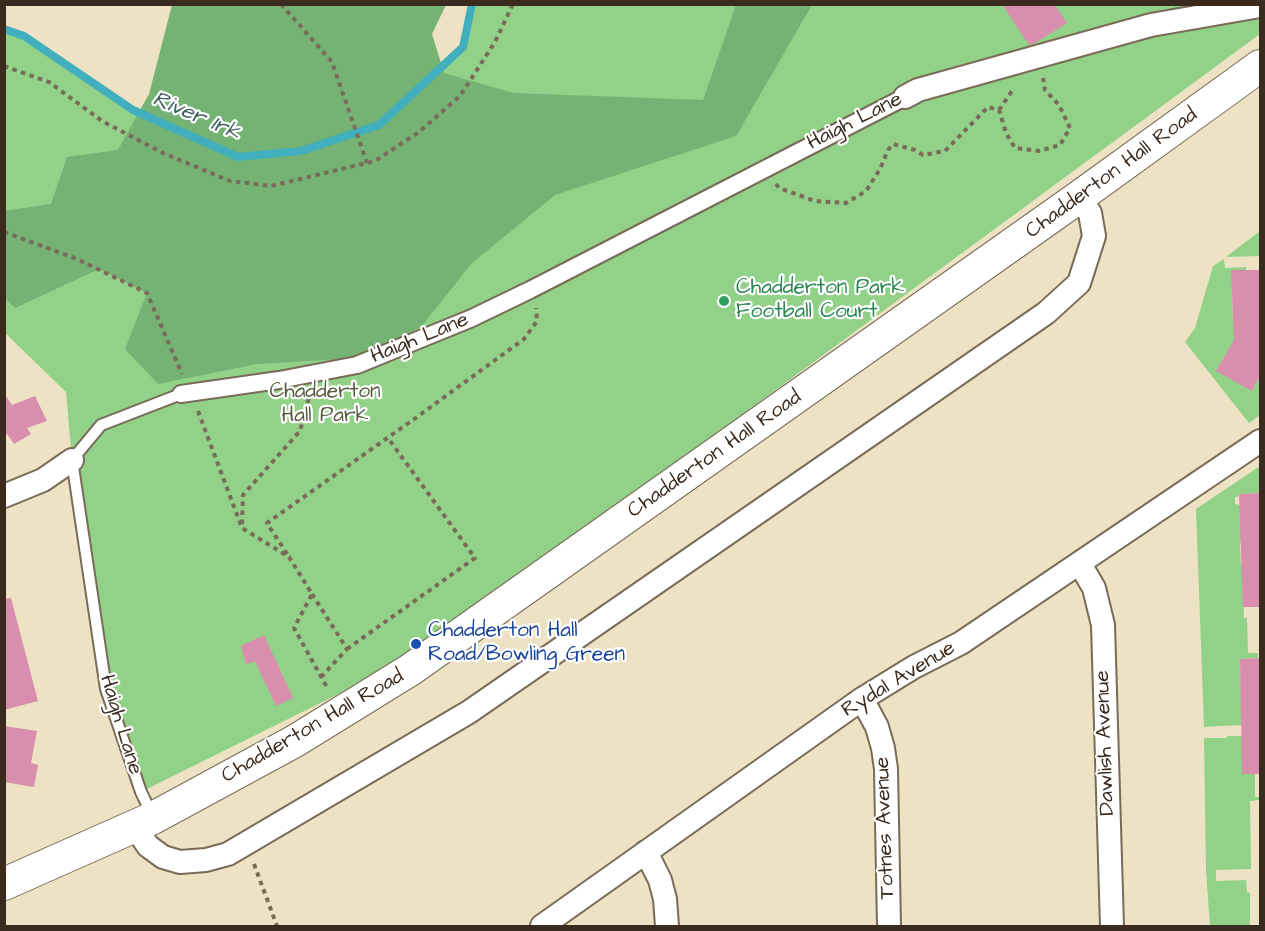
<!DOCTYPE html>
<html>
<head>
<meta charset="utf-8">
<style>
	body { margin:0 }
	#map { position:relative; width:1265px; height:931px; overflow:hidden; background:#ede3c4; font-family:"Architects Daughter",sans-serif }
	canvas { display:block }
	.frame { position:absolute; inset:0; border:6px solid #3b2a1e; pointer-events:none }
</style>
</head>
<body>
<div id="map">
<canvas width="1265" height="931"></canvas>
<div class="frame"></div>
</div>
<script>
const context = document.querySelector('canvas').getContext('2d');
context.lineJoin = 'round';
function fill(path, color) {
  context.fillStyle = color;
  context.fill(path, 'evenodd');
}
function toPath(rows) {
  const path = new Path2D();
  for (const r of rows) {
    path.moveTo(r[0], r[1]);
    for (let i = 2; i < r.length; i += 2) path.lineTo(r[i], r[i + 1]);
  }
  return path;
}
function trace(path, color, width, dash) {
  context.strokeStyle = color;
  context.lineWidth = width;
  context.lineCap = dash ? 'butt' : 'round';
  context.setLineDash(dash || []);
  context.stroke(path);
}
function write(font, color, halo, rows, align = 'center') {
  context.font = font + ' "Architects Daughter",sans-serif';
  context.lineWidth = 4.5;
  context.setLineDash([]);
  context.textBaseline = 'middle';
  context.strokeStyle = halo;
  context.fillStyle = color;
  for (const [text, x, y, turn = 0] of rows) {
    context.save();
    context.translate(x, y);
    context.rotate((+turn || 0) * Math.PI / 180);
    context.textAlign = isNaN(turn) ? turn : align;
    if (halo) context.strokeText(text, 0, 0);
    context.fillText(text, 0, 0);
    context.restore();
  }
}
const green = toPath([
	[472,5,1260,5,1260,34,411,658,141,792,106,689,72,460,66,392,5,333,4,29,24,36,133,110,238,157,379,125,463,47],
	[1260,231,1260,256,1226,257],
	[1224,259,1225,268,1246,267,1246,270,1235,270,1232,292,1233,323,1260,323,1260,327,1245,327,1245,334,1260,342,1260,346,1241,336,1252,391,1260,376,1260,415,1249,423,1185,342,1195,328,1213,266],
	[1260,466,1260,493,1241,494,1240,496,1235,497,1235,504,1240,505,1243,542,1240,543,1241,565,1260,565,1260,593,1243,594,1244,618,1247,618,1248,653,1258,653,1258,658,1240,659,1242,725,1204,727,1196,509],
	[1227,736,1253,736,1242,764,1242,774,1255,774,1255,797,1260,797,1260,800,1250,801,1251,869,1216,870,1216,881,1246,880,1247,892,1250,893,1250,926,1210,926,1206,871,1204,738,1227,738]
]);
const forest = toPath([
	[172,5,446,5,432,34,444,73,513,93,703,100,736,5,812,5,736,136,555,195,472,263,421,327,358,358,257,364,158,384,125,349,147,293,99,269,15,308,5,298,4,211,51,204,67,157,118,150,149,94]
]);
const stream = toPath([
	[4,29,24,36,133,110,238,157,301,151,379,125,463,47,472,4]
]);
const building = toPath([
	[1002,4,1054,4,1067,23,1035,43,1029,45],
	[1231,270,1260,270,1260,376,1252,391,1216,371,1234,340],
	[4,393,12,405,35,396,47,421,27,428,31,434,14,444,7,434,4,435],
	[1260,493,1260,607,1243,607,1239,496,1240,494],
	[11,598,38,701,4,710,4,599],
	[264,635,293,698,276,706,255,661,246,664,241,646],
	[1260,658,1260,774,1242,774,1240,659],
	[4,726,37,731,31,763,38,765,34,787,4,782]
]);
const path = toPath([
	[281,4,332,62,367,163],
	[4,66,49,82,102,121,163,153,230,181,271,186,375,161,419,132,460,96,495,42,513,4],
	[999,110,1014,88],
	[776,184,779,188,815,201,846,203,866,191,880,169,888,150,893,144,915,150,923,155,945,151,988,107,999,110,1006,133,1015,148,1039,151,1060,145,1070,128,1059,105,1045,90,1043,78],
	[4,232,77,259,147,293,182,374],
	[198,411,242,528,289,557,312,594,294,628,328,689],
	[242,524,243,495,300,431,310,393],
	[287,554,267,523,417,417,524,339,537,321,536,308],
	[312,594,347,649,321,677],
	[347,649,475,558,388,438],
	[254,864,277,926]
]);
const service = toPath([
	[152,815,141,792,106,689,72,460,101,425,181,394]
]);
const pedestrian = toPath([
	[181,394,279,380,357,365,472,318,530,290,905,97]
]);
const minor = toPath([
	[905,97,918,90,1151,25,1260,6],
	[4,496,43,480,72,460],
	[1080,564,1094,588,1103,625,1112,926],
	[862,699,877,727,883,748,886,769,889,926],
	[135,827,148,846,163,857,180,862,206,860,228,854,469,712,1046,313,1079,283,1094,236,1090,213,1079,197],
	[646,852,660,880,665,899,667,926],
	[542,926,862,699,914,667,961,643,1260,441]
]);
const secondary = toPath([
	[4,884,153,818,295,741,410,670,1079,197,1260,66]
]);
const markers = [
	[724,301,6,"#2e9e5b"],
	[416,644,6,"#1a4fb4"]
];
const streetNames = [
	["Haigh Lane",855,122,-27],
	["Chadderton Hall Road",1112,174,-36],
	["Haigh Lane",420,339,-22],
	["Chadderton Hall Road",715,455,-35],
	["Rydal Avenue",899,680,-31],
	["Haigh Lane",120,725,73],
	["Chadderton Hall Road",313,727,-30],
	["Dawlish Avenue",1106,743,-92],
	["Totnes Avenue",886,828,-92]
];
const leisureNames = [
	["Chadderton Park",736,289],
	["Football Court",736,313]
];
const parkNames = [
	["Chadderton",325,393],
	["Hall Park",325,417]
];
const transitNames = [
	["Chadderton Hall",428,632],
	["Road/Bowling Green",428,656]
];
const waterNames = [
	["River Irk",196,117,23]
];
fill(green, '#91d188');
fill(forest, '#74b374');
trace(stream, '#41afbd', 8);
fill(building, '#da8eae');
trace(service, '#796b58', 14);
trace(pedestrian, '#796b58', 20);
trace(minor, '#796b58', 26);
trace(secondary, '#796b58', 34);
trace(path, '#796b58', 4, [4.5, 4.5]);
trace(service, '#fff', 10);
trace(pedestrian, '#fff', 16);
trace(minor, '#fff', 22);
trace(secondary, '#fff', 32);
for (const [x, y, r, color] of markers) {
  const dot = new Path2D();
  dot.arc(x, y, r, 0, 2 * Math.PI);
  context.fillStyle = color;
  context.fill(dot);
  trace(dot, '#fff', 2);
}
write('21px', '#3b2a1e', '#fff', streetNames);
write('21px', '#27864d', '#fff', leisureNames, 'left');
write('21px', '#555c3e', '#fff', parkNames);
write('21px', '#164399', '#fff', transitNames, 'left');
write('italic 22px', '#3d5f5e', '#fff', waterNames);
</script>
</body>
</html>
